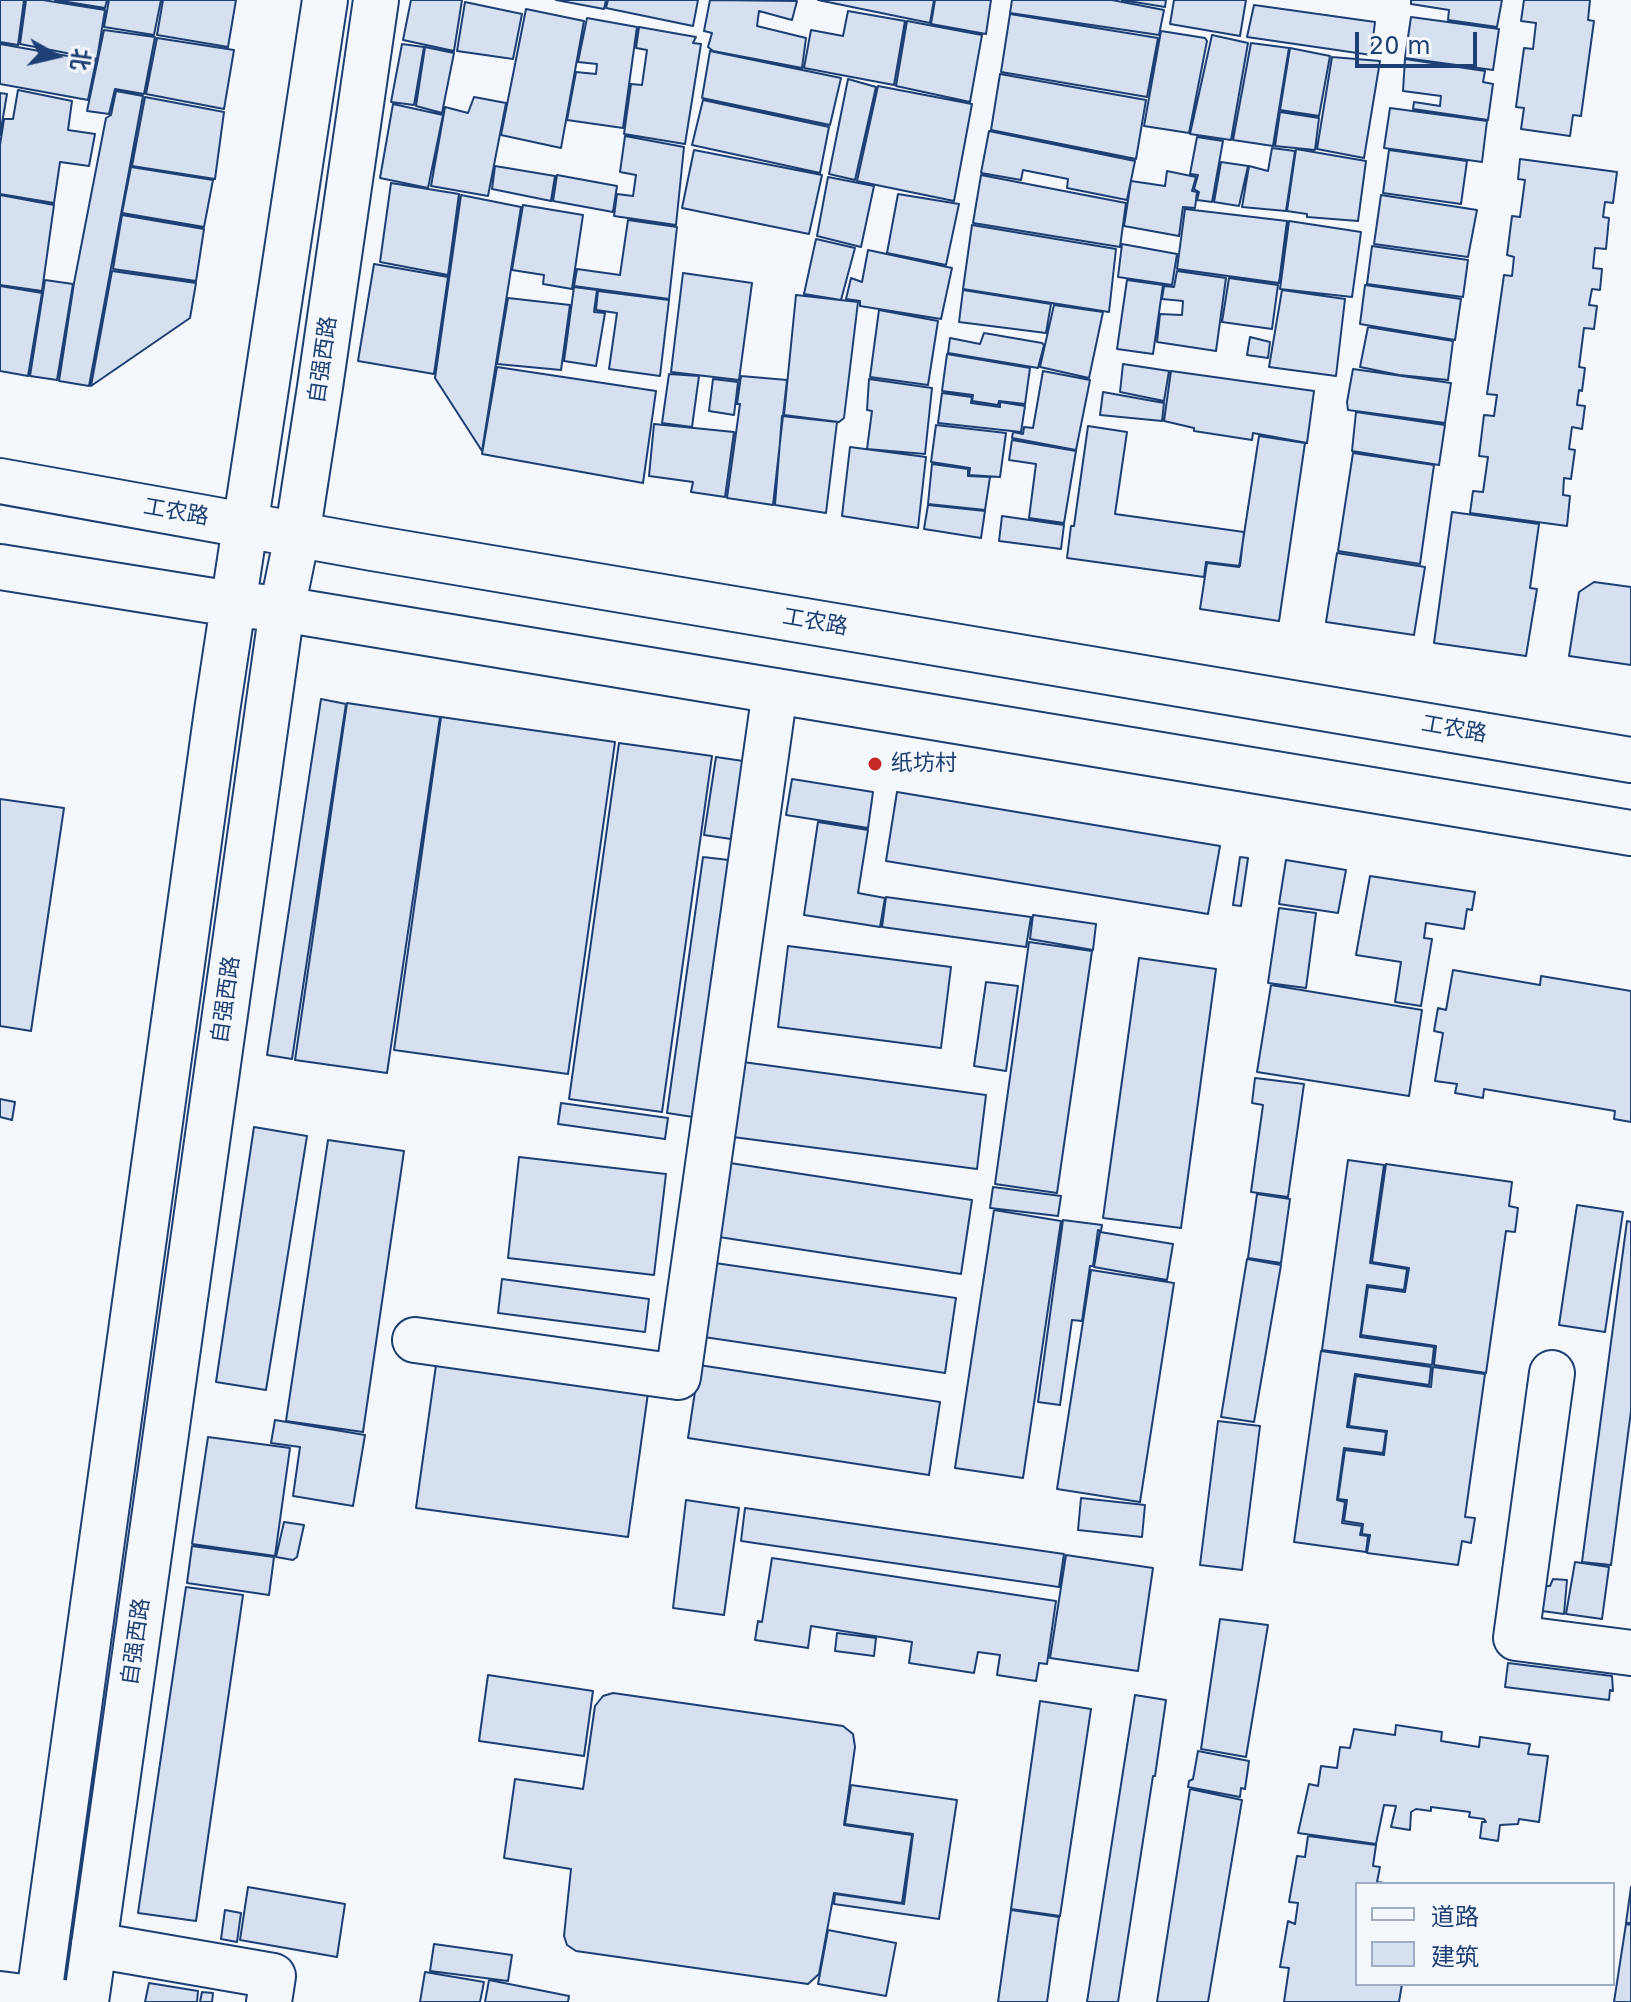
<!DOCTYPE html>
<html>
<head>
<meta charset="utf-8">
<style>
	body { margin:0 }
	#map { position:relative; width:1631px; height:2002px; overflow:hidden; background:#f4f7fb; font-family:"DejaVu Sans","Noto Sans SC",sans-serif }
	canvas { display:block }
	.legend { position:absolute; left:1355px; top:1882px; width:260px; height:104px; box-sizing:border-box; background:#f4f7fb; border:2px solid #9eadc5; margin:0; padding:10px 14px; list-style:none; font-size:24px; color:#1d3f73 }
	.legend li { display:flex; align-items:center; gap:16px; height:40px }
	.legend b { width:40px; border:2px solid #9eadc5 }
	.north { position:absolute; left:16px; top:16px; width:80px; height:80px; -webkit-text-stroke:6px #f4f7fb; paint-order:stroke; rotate:98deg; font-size:22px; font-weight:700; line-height:32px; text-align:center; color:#1d3f73 }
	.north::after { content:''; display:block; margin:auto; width:28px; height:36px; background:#1d3f73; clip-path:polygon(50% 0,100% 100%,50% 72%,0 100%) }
	.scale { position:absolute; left:1355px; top:32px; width:122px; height:36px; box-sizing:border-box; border:4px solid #1d3f73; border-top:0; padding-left:10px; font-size:24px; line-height:28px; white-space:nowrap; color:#1d3f73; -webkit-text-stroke:6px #f4f7fb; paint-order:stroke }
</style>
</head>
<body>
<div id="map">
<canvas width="1631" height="2002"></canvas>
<ul class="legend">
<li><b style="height:10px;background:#f4f7fb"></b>道路</li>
<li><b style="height:22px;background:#d5e0f0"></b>建筑</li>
</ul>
<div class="north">北</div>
<div class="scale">20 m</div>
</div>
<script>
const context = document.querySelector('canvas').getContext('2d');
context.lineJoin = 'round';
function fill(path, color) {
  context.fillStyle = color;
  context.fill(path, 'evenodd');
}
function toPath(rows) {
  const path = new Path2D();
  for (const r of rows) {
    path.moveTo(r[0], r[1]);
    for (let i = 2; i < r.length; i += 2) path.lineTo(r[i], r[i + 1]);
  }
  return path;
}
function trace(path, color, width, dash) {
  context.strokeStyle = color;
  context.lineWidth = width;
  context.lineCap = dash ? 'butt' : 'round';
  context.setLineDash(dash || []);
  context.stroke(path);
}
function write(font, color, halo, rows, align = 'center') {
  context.font = font + ' "DejaVu Sans","Noto Sans SC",sans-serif';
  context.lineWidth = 6;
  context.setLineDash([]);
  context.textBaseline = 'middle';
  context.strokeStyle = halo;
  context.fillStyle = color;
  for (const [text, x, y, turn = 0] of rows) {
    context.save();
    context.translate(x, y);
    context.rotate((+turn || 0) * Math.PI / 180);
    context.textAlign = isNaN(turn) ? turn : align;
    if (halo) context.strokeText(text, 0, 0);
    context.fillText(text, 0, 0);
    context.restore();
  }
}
const building = toPath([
	[0,0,24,0,18,45,0,42,0,0],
	[26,0,43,0,105,10,97,59,20,44,26,0],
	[55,0,107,0,105,8,55,0],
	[109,0,161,0,154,35,104,27,109,0],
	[163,0,236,0,228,47,157,35,163,0],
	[411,0,462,0,454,51,403,40,411,0],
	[556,0,606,0,604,9,556,0],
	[608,0,698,0,693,26,606,8,608,0],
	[710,0,797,1,792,20,759,11,757,26,806,38,802,68,713,51,708,47,712,33,704,31,710,0],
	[818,0,934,0,930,23,818,0],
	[935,0,991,0,986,34,931,24,935,0],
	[1012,0,1112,0,1164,10,1159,35,1010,13,1012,0],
	[1122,0,1166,0,1165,7,1122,0],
	[1174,0,1246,0,1240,36,1170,24,1174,0],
	[1411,0,1502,0,1497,27,1448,20,1449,10,1411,4,1411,0],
	[1524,0,1590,0,1588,20,1594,21,1581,116,1573,115,1570,136,1521,129,1524,108,1516,107,1524,48,1533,49,1536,23,1521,21,1524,0],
	[465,2,522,14,513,59,457,51,465,2],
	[1254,5,1375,22,1371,55,1247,37,1254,5],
	[526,9,584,21,561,148,501,135,526,9],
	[848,11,905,21,894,85,804,68,811,30,843,36,848,11],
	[1010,14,1158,38,1147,97,1001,72,1010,14],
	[1411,17,1499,29,1493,70,1405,58,1411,17],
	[587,18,637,27,623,128,567,120,576,72,596,74,597,64,578,62,587,18],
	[907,21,982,35,970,102,896,86,907,21],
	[639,27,696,37,693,43,701,44,685,144,624,134,631,84,642,85,647,50,636,48,639,27],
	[104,30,155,37,144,94,115,89,109,114,87,111,104,30],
	[1161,31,1205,38,1207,41,1189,133,1144,126,1161,31],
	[1212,35,1248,43,1231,140,1190,134,1212,35],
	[157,38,234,50,224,109,146,94,157,38],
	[1251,43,1289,48,1273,146,1233,140,1251,43],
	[0,44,96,61,88,100,0,84,0,44],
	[402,44,424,47,414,105,391,102,402,44],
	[425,47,454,53,442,113,416,106,425,47],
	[1290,48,1330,56,1319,116,1280,110,1290,48],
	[710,51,841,78,830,125,702,98,710,51],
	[1332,57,1380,61,1364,158,1317,149,1332,57],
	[1405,59,1485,71,1483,82,1493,84,1488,120,1413,109,1414,102,1440,106,1441,96,1403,91,1405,59],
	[1000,74,1146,100,1136,159,991,130,1000,74],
	[848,79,876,87,855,180,829,174,848,79],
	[878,86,972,104,954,201,857,181,878,86],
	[18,90,72,101,68,130,95,134,89,166,60,162,54,203,0,194,0,145,4,119,13,119,18,90],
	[116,91,143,96,89,386,59,381,74,283,106,118,111,115,116,91],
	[0,93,7,94,0,135,0,93],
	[145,97,224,112,215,179,132,166,145,97],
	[474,97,506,103,488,196,431,186,445,107,468,113,474,97],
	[703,100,829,127,820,173,692,145,703,100],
	[393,104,443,115,428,188,380,178,393,104],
	[1390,108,1487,121,1482,162,1384,148,1390,108],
	[1280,112,1319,118,1315,150,1275,146,1280,112],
	[989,131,1135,161,1127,200,1067,188,1068,179,1023,170,1021,180,981,173,989,131],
	[625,136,684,147,676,225,614,216,617,194,633,196,636,175,620,172,625,136],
	[1197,137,1223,141,1212,202,1197,200,1199,192,1194,189,1198,175,1190,174,1197,137],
	[1272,148,1295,151,1286,211,1242,207,1249,166,1268,171,1272,148],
	[1296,149,1366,161,1358,221,1307,217,1307,214,1287,211,1296,149],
	[694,150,822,175,809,234,682,208,694,150],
	[1389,150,1467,161,1461,204,1383,193,1389,150],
	[1520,159,1617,172,1613,203,1605,202,1603,217,1609,218,1606,249,1595,248,1593,268,1602,269,1600,290,1592,289,1589,305,1597,306,1594,329,1584,328,1579,367,1585,368,1582,391,1579,390,1577,405,1585,406,1582,429,1572,427,1569,449,1575,450,1571,479,1564,478,1563,495,1570,496,1567,526,1470,513,1473,491,1483,492,1488,457,1479,456,1484,415,1494,416,1497,395,1487,394,1504,275,1512,276,1514,257,1507,255,1512,216,1520,217,1525,180,1518,179,1520,159],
	[1221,162,1248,166,1239,206,1214,202,1221,162],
	[495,166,555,176,551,201,492,189,495,166],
	[131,167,213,180,204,227,122,213,131,167],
	[1167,171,1196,177,1192,191,1197,192,1195,208,1183,207,1179,236,1124,226,1131,181,1165,186,1167,171],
	[557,175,617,186,613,212,553,201,557,175],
	[981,175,1126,203,1120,247,973,223,981,175],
	[828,177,874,186,861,247,817,236,828,177],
	[391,183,459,194,448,275,380,262,391,183],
	[898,194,959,204,946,265,887,253,898,194],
	[0,195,54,205,42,291,0,285,0,195],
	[461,195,521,207,482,451,435,378,461,195],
	[1381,195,1477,210,1468,257,1374,244,1381,195],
	[523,205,583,215,572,289,543,284,544,275,512,270,523,205],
	[1185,209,1287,221,1279,283,1177,269,1185,209],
	[122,215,204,229,196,281,113,269,122,215],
	[628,220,677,227,669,299,574,286,577,269,620,275,628,220],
	[1289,221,1361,232,1352,297,1280,289,1289,221],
	[972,225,1116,249,1109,312,963,289,972,225],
	[816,239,855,248,841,300,804,294,816,239],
	[1122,244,1177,254,1172,285,1118,277,1122,244],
	[1372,246,1468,260,1463,297,1367,284,1372,246],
	[868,250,952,268,941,319,860,306,860,301,846,299,851,278,862,282,868,250],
	[374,264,448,277,434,374,358,361,374,264],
	[112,271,196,283,190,318,91,386,112,271],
	[1177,271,1226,278,1216,351,1157,342,1160,314,1182,315,1183,301,1162,299,1164,286,1174,287,1177,271],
	[683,273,752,283,739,380,671,372,683,273],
	[1229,278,1278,285,1272,329,1222,322,1229,278],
	[45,280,73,284,57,380,30,376,45,280],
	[1127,280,1163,285,1153,354,1117,349,1127,280],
	[1365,285,1461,299,1455,340,1360,324,1365,285],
	[0,286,42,293,28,376,0,371,0,286],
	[574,287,597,290,594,312,605,313,596,366,564,361,574,287],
	[963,290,1051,304,1046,333,959,322,963,290],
	[1282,290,1345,299,1336,376,1269,367,1282,290],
	[598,291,669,300,660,376,609,369,617,313,596,310,598,291],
	[796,295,858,302,844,418,839,422,784,415,796,295],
	[508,298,570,305,561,370,497,364,508,298],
	[1054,305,1103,312,1089,378,1040,367,1054,305],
	[879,310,938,321,928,385,870,377,879,310],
	[1368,327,1453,341,1448,380,1399,375,1360,367,1368,327],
	[984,333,1042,343,1044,345,1038,368,948,353,950,338,980,344,984,333],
	[1250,337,1270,342,1268,358,1247,355,1250,337],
	[947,354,1030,368,1025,404,999,401,998,405,972,401,973,395,942,391,947,354],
	[1123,364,1169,371,1164,401,1120,392,1123,364],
	[497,367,656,391,643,483,482,454,497,367],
	[1353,369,1451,383,1445,423,1348,410,1347,402,1353,369],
	[1043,371,1090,380,1076,450,1012,438,1013,432,1023,434,1024,427,1033,428,1043,371],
	[1171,371,1314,391,1307,443,1253,433,1252,440,1194,431,1194,428,1164,421,1171,371],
	[669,374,699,376,692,427,662,423,669,374],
	[741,376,787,380,773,505,727,498,740,404,737,404,741,376],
	[713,379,738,382,734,415,709,411,713,379],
	[869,379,932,388,925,454,867,449,872,411,867,410,869,379],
	[1103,392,1164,403,1162,421,1100,415,1103,392],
	[942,393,972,397,971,403,1000,407,1000,402,1025,406,1021,432,938,423,942,393],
	[1356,412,1445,425,1439,465,1352,451,1356,412],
	[782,416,837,422,826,513,775,505,782,416],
	[654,424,734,432,725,497,691,492,693,482,649,476,654,424],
	[936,425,1006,433,1000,477,969,475,970,468,931,462,936,425],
	[1088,426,1127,432,1115,514,1244,532,1240,566,1206,562,1204,577,1067,558,1071,526,1074,526,1088,426],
	[1259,436,1305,443,1279,621,1200,609,1207,563,1239,567,1259,436],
	[1012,440,1076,451,1064,523,1029,518,1036,464,1009,460,1012,440],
	[850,447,926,457,918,528,842,516,850,447],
	[1353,453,1434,465,1420,564,1338,551,1353,453],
	[932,464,968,469,968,476,990,477,985,510,928,504,932,464],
	[928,505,985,511,981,538,924,529,928,505],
	[1452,512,1539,524,1530,588,1537,589,1526,656,1434,643,1452,512],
	[1002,516,1064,525,1061,549,999,541,1002,516],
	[1337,553,1425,567,1414,635,1326,622,1337,553],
	[1594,582,1631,587,1631,665,1569,656,1579,592,1594,582],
	[321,699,346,704,292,1059,267,1055,321,699],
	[347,703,440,717,387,1073,295,1060,347,703],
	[441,717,615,742,568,1074,394,1050,441,717],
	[619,743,712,756,662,1112,569,1099,619,743],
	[716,757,743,761,731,839,704,835,716,757],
	[792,779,873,792,868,828,786,815,792,779],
	[897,792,1220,846,1208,914,886,861,897,792],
	[0,799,64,808,31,1031,0,1026,0,799],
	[818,822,868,830,858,893,885,898,880,927,804,915,818,822],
	[703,857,729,860,693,1117,667,1113,703,857],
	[1240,857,1248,858,1241,906,1233,905,1240,857],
	[1286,860,1346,870,1338,913,1279,904,1286,860],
	[1370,876,1475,892,1472,910,1467,909,1464,929,1426,923,1424,938,1432,939,1421,1006,1395,1002,1401,962,1356,955,1370,876],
	[886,897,1031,917,1026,947,882,927,886,897],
	[1279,908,1316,913,1306,988,1268,983,1279,908],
	[1033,915,1096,924,1093,950,1030,939,1033,915],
	[1029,942,1092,951,1057,1193,995,1184,1029,942],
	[788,946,951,967,941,1048,778,1027,788,946],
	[1139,958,1216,969,1181,1228,1103,1218,1139,958],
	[1453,970,1540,985,1541,976,1631,991,1631,1122,1614,1119,1615,1111,1484,1089,1483,1098,1455,1093,1457,1084,1435,1081,1443,1033,1434,1031,1438,1008,1446,1010,1453,970],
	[986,982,1018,986,1006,1071,974,1066,986,982],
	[1271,985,1422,1010,1409,1096,1257,1072,1271,985],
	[743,1062,986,1095,977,1169,733,1137,743,1062],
	[1255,1078,1304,1084,1288,1197,1251,1192,1263,1105,1252,1103,1255,1078],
	[0,1099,15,1102,12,1120,0,1117,0,1099],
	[561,1103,668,1118,665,1139,558,1124,561,1103],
	[254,1127,307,1136,266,1390,216,1382,254,1127],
	[328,1140,404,1151,363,1432,286,1421,328,1140],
	[519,1157,666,1174,654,1275,508,1258,519,1157],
	[1348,1160,1384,1165,1370,1263,1407,1269,1404,1290,1367,1285,1360,1337,1434,1347,1432,1365,1322,1350,1348,1160],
	[730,1163,972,1200,961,1274,719,1237,730,1163],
	[1386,1164,1512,1182,1509,1206,1518,1208,1515,1232,1506,1231,1486,1373,1434,1365,1436,1346,1361,1335,1368,1287,1405,1292,1409,1268,1372,1262,1386,1164],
	[993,1187,1061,1196,1058,1216,990,1208,993,1187],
	[1257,1194,1290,1199,1281,1263,1248,1258,1257,1194],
	[1577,1205,1623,1212,1605,1332,1559,1325,1577,1205],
	[994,1210,1061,1221,1023,1478,955,1468,994,1210],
	[1063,1220,1102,1225,1101,1231,1098,1230,1093,1266,1090,1266,1082,1321,1072,1320,1060,1405,1038,1402,1063,1220],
	[1627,1221,1631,1222,1631,1411,1611,1565,1582,1562,1627,1221],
	[1100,1232,1173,1244,1167,1280,1094,1267,1100,1232],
	[1247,1259,1281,1265,1254,1422,1221,1417,1247,1259],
	[715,1263,956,1298,945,1373,704,1337,715,1263],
	[1091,1270,1174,1283,1140,1502,1057,1489,1091,1270],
	[502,1279,649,1299,645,1332,498,1313,502,1279],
	[1321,1351,1431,1367,1429,1385,1355,1374,1347,1427,1386,1432,1383,1453,1344,1448,1337,1500,1345,1502,1342,1523,1362,1526,1360,1535,1368,1536,1366,1552,1294,1542,1321,1351],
	[436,1365,648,1393,628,1537,416,1508,436,1365],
	[699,1365,940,1402,929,1475,688,1438,699,1365],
	[1433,1367,1485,1374,1465,1517,1475,1518,1471,1543,1462,1541,1458,1565,1367,1553,1370,1535,1362,1534,1363,1524,1344,1521,1347,1500,1338,1499,1345,1450,1384,1455,1387,1431,1349,1426,1356,1376,1431,1387,1433,1367],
	[275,1420,365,1435,353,1506,293,1496,300,1447,271,1443,275,1420],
	[1218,1421,1260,1426,1242,1570,1200,1565,1218,1421],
	[208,1437,290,1448,275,1556,192,1544,208,1437],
	[1081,1498,1145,1505,1142,1537,1078,1530,1081,1498],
	[686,1500,739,1508,724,1615,673,1608,686,1500],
	[745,1508,1064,1554,1059,1587,741,1541,745,1508],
	[284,1522,304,1525,297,1557,293,1560,276,1557,284,1522],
	[192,1546,274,1557,269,1595,187,1583,192,1546],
	[1066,1555,1153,1568,1138,1671,1050,1658,1066,1555],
	[772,1558,1056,1601,1047,1664,1039,1663,1036,1681,997,1675,1000,1655,978,1652,974,1673,909,1663,912,1642,811,1626,808,1648,755,1640,758,1621,762,1622,772,1558],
	[1575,1562,1609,1567,1602,1619,1566,1614,1575,1562],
	[1553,1579,1567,1580,1564,1614,1542,1611,1544,1586,1550,1586,1553,1579],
	[186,1587,243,1595,196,1921,138,1913,186,1587],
	[1220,1619,1268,1625,1246,1757,1201,1749,1220,1619],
	[837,1633,876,1638,874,1656,835,1651,837,1633],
	[1508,1663,1612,1676,1613,1691,1610,1690,1609,1700,1505,1687,1508,1663],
	[488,1675,593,1691,584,1756,479,1741,488,1675],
	[613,1693,843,1726,853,1734,855,1747,844,1825,912,1835,902,1903,834,1893,819,1974,808,1984,576,1951,567,1945,564,1936,571,1869,504,1858,515,1779,583,1789,595,1706,603,1696,613,1693],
	[1135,1695,1166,1700,1155,1776,1153,1776,1118,2002,1087,2002,1135,1695],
	[1040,1701,1091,1709,1060,1916,1011,1909,1040,1701],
	[1396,1725,1442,1732,1441,1741,1479,1747,1480,1737,1530,1744,1528,1754,1548,1756,1539,1822,1519,1819,1518,1824,1500,1825,1498,1841,1480,1838,1482,1822,1486,1822,1484,1819,1469,1817,1470,1812,1431,1807,1431,1811,1416,1809,1411,1812,1410,1830,1391,1827,1396,1806,1384,1805,1376,1844,1298,1833,1309,1784,1318,1786,1321,1766,1337,1768,1340,1747,1350,1748,1354,1729,1395,1735,1396,1725],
	[1198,1751,1249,1761,1245,1789,1241,1788,1240,1797,1188,1787,1189,1781,1193,1779,1198,1751],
	[851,1785,957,1800,939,1919,834,1904,835,1894,904,1904,913,1834,845,1824,851,1785],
	[1190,1789,1242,1800,1208,2002,1157,2002,1190,1789],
	[1308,1836,1376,1845,1373,1866,1380,1867,1377,1882,1392,1884,1357,1884,1357,1984,1402,1984,1399,2002,1284,2002,1289,1968,1280,1967,1288,1921,1295,1924,1298,1903,1289,1902,1297,1856,1305,1857,1308,1836],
	[248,1887,345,1904,337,1957,240,1940,248,1887],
	[1631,1887,1631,1923,1626,1923,1631,1887],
	[225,1910,241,1913,237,1942,221,1939,225,1910],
	[1011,1910,1059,1917,1047,2002,998,2002,1011,1910],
	[1626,1924,1631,1925,1631,2002,1614,2002,1626,1924],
	[828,1930,896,1943,886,1996,818,1984,828,1930],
	[434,1944,512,1955,508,1981,430,1971,434,1944],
	[425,1972,484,1982,480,2002,420,2002,425,1972],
	[489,1980,569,1996,568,2002,485,2002,489,1980],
	[149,1983,198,1991,197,2002,145,2002,149,1983],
	[202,1992,213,1993,212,2002,200,2002,202,1992]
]);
const minor = toPath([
	[415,1340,678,1377,775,691],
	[1552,1373,1516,1638,1631,1653],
	[94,1945,273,1976,269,2002],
	[0,1994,63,2002]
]);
const major = toPath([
	[0,481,372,548,1631,760],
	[0,567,232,604,282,609,1631,833],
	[38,2002,217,711,325,0],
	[86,2002,282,609,297,536,320,387,376,0]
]);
const markers = [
	[875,764,8,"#c62828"]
];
const streetNames = [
	["自强西路",324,360,-82],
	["工农路",176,513,10],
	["工农路",815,623,10],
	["工农路",1454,730,10],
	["自强西路",227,1000,-82],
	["自强西路",137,1642,-82]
];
const poiNames = [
	["纸坊村",891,764]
];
fill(building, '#d5e0f0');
trace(building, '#1d3f73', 2);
trace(minor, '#1d3f73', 48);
trace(major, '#1d3f73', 48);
trace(minor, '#f4f7fb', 44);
trace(major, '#f4f7fb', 44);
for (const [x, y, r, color] of markers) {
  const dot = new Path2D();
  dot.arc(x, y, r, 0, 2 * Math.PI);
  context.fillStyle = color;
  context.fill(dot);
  trace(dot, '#f4f7fb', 3);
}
write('22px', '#1d3f73', '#f4f7fb', streetNames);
write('22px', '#1d3f73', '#f4f7fb', poiNames, 'left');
</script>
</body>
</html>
